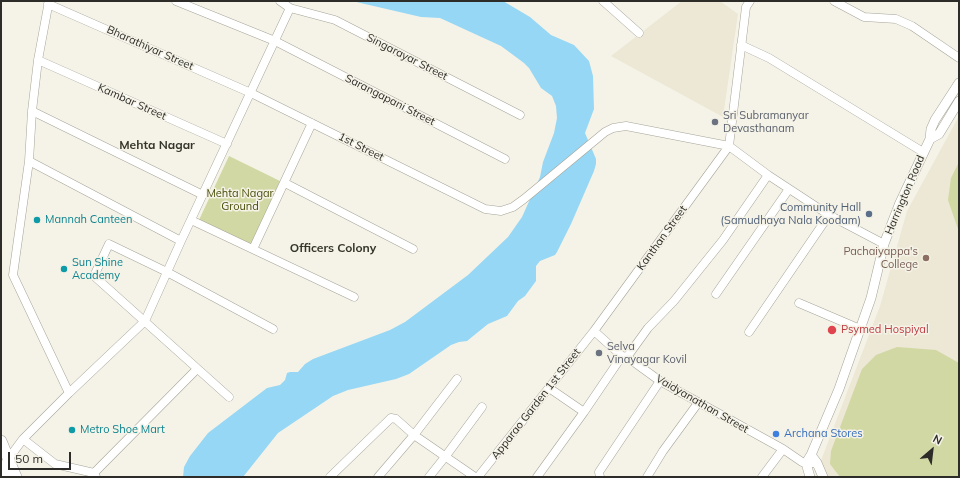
<!DOCTYPE html>
<html>
<head>
<meta charset="utf-8">
<style>
	body { margin:0 }
	#map { position:relative; width:960px; height:478px; overflow:hidden; background:#f5f3e7; font-family:Mulish,sans-serif }
	canvas { display:block }
	.frame { position:absolute; inset:0; border:2px solid #2d2c28; pointer-events:none }
	.north { position:absolute; left:912px; top:430px; width:40px; height:40px; -webkit-text-stroke:3px #f5f3e7; paint-order:stroke; rotate:28deg; font-size:11px; font-weight:700; line-height:16px; text-align:center; color:#2d2c28 }
	.north::after { content:''; display:block; margin:auto; width:14px; height:18px; background:#2d2c28; clip-path:polygon(50% 0,100% 100%,50% 72%,0 100%) }
	.scale { position:absolute; left:8px; top:452px; width:63px; height:18px; box-sizing:border-box; border:2px solid #2d2c28; border-top:0; padding-left:5px; font-size:12px; line-height:14px; white-space:nowrap; color:#2d2c28; -webkit-text-stroke:3px #f5f3e7; paint-order:stroke }
</style>
</head>
<body>
<div id="map">
<canvas width="960" height="478"></canvas>
<div class="frame"></div>
<div class="north">N</div>
<div class="scale">50 m</div>
</div>
<script>
const context = document.querySelector('canvas').getContext('2d');
context.lineJoin = 'round';
function fill(path, color) {
  context.fillStyle = color;
  context.fill(path, 'evenodd');
}
function toPath(rows) {
  const path = new Path2D();
  for (const r of rows) {
    path.moveTo(r[0], r[1]);
    for (let i = 2; i < r.length; i += 2) path.lineTo(r[i], r[i + 1]);
  }
  return path;
}
function trace(path, color, width, dash) {
  context.strokeStyle = color;
  context.lineWidth = width;
  context.lineCap = dash ? 'butt' : 'round';
  context.setLineDash(dash || []);
  context.stroke(path);
}
function write(font, color, halo, rows, align = 'center') {
  context.font = font + ' Mulish,sans-serif';
  context.lineWidth = 3;
  context.setLineDash([]);
  context.textBaseline = 'middle';
  context.strokeStyle = halo;
  context.fillStyle = color;
  for (const [text, x, y, turn = 0] of rows) {
    context.save();
    context.translate(x, y);
    context.rotate((+turn || 0) * Math.PI / 180);
    context.textAlign = isNaN(turn) ? turn : align;
    if (halo) context.strokeText(text, 0, 0);
    context.fillText(text, 0, 0);
    context.restore();
  }
}
const built = toPath([
	[682,1,720,1,738,14,723,117,611,56],
	[959,116,959,477,827,477,820,463,880,306,907,211]
]);
const green = toPath([
	[229,156,280,181,251,245,199,220],
	[959,162,959,232,948,200,951,178],
	[897,347,936,350,959,363,959,477,840,477,830,464,831,451,862,369,876,355]
]);
const water = toPath([
	[352,1,503,1,530,17,551,35,574,45,589,61,593,76,594,109,585,133,596,159,596,164,594,171,571,224,557,252,555,255,540,261,536,266,536,281,525,296,518,301,507,316,488,324,467,341,459,342,451,345,409,374,396,379,348,390,333,396,278,433,243,477,183,477,184,467,190,456,208,433,267,388,280,385,285,380,287,373,290,372,298,372,305,364,313,359,390,330,405,322,468,275,508,237,522,217,540,177,543,162,554,133,557,118,556,106,552,96,541,88,529,68,524,63,501,46,440,18,421,17]
]);
const minor = toPath([
	[49,1,38,60,32,111,29,161,13,275,69,393],
	[176,1,275,41,505,159],
	[280,1,290,8,335,20,520,115],
	[603,1,639,33],
	[834,1,864,17,896,19,912,26,959,58],
	[48,4,251,93,485,209,501,211,513,207,524,199,605,132,613,128,626,126,729,146,768,175,829,215,884,244],
	[741,45,769,58,923,152],
	[38,60,227,144],
	[32,111,203,195],
	[29,161,181,241],
	[285,183,413,249],
	[191,220,354,297],
	[253,249,312,123],
	[716,294,789,189],
	[799,303,860,329],
	[594,331,622,356,627,357,660,381,783,449,802,462,812,463],
	[749,332,829,215],
	[627,357,648,328,674,301,723,240,768,175],
	[549,388,584,412],
	[229,397,94,276,109,244,167,272,273,329],
	[23,439,55,464,94,473],
	[6,462,23,439,69,393,145,321,181,241,290,8],
	[96,477,94,473,197,369],
	[330,477,391,418,396,419,414,435,475,477],
	[378,477,414,435,457,379],
	[429,477,445,457,482,407],
	[478,477,594,331,729,146,746,7,750,1],
	[537,477,584,412,622,356],
	[600,477,599,472,660,381],
	[647,477,663,451,698,403],
	[762,477,783,449]
]);
const tertiary = toPath([
	[930,139,931,129,935,120,959,83],
	[811,455,817,463,823,477],
	[810,477,806,463,811,455,839,389,871,298,884,244,899,205,930,139,939,134,959,101]
]);
const secondary = toPath([
	[1,441,16,477],
	[1,466,5,477]
]);
const markers = [
	[715,122,4,"#6b7280"],
	[869,214,4,"#5c6f8a"],
	[37,220,4,"#0f9aa8"],
	[926,258,4,"#8d6e63"],
	[64,269,4,"#0f9aa8"],
	[832,330,5,"#e0444e"],
	[599,353,4,"#6b7280"],
	[72,430,4,"#0f9aa8"],
	[776,434,4,"#3f7fe0"]
];
const streetNames = [
	["Bharathiyar Street",150,48,24],
	["Singarayar Street",407,57,27],
	["Sarangapani Street",390,100,27],
	["Kambar Street",132,102,24],
	["1st Street",361,147,27],
	["Harrington Road",905,195,-67],
	["Kanthan Street",662,238,-54],
	["Apparao Garden 1st Street",536,404,-52],
	["Vaidyanathan Street",702,404,30]
];
const worshipNames = [
	["Sri Subramanyar",723,116],
	["Devasthanam",723,129],
	["Selva",607,347],
	["Vinayagar Kovil",607,360]
];
const parkNames = [
	["Mehta Nagar",240,194],
	["Ground",240,207]
];
const serviceNames = [
	["Community Hall",861,208],
	["(Samudhaya Nala Koodam)",861,221]
];
const cultureNames = [
	["Mannah Canteen",45,220],
	["Sun Shine",72,263],
	["Academy",72,276],
	["Metro Shoe Mart",80,430]
];
const educationNames = [
	["Pachaiyappa's",918,252],
	["College",918,265]
];
const healthNames = [
	["Psymed Hospiyal",841,330]
];
const shopNames = [
	["Archana Stores",784,434]
];
const neighbourhoodNames = [
	["Mehta Nagar",157,145],
	["Officers Colony",333,248]
];
fill(built, '#ece8d5');
fill(green, '#d1d8a3');
fill(water, '#96d7f5');
trace(minor, '#a6a498', 9);
trace(tertiary, '#a6a498', 10);
trace(secondary, '#a6a498', 12);
trace(minor, '#fff', 8);
trace(tertiary, '#fff', 9);
trace(secondary, '#fff', 11);
for (const [x, y, r, color] of markers) {
  const dot = new Path2D();
  dot.arc(x, y, r, 0, 2 * Math.PI);
  context.fillStyle = color;
  context.fill(dot);
  trace(dot, '#f5f3e7', 1.5);
}
write('11px', '#2d2c28', '#f5f3e7', streetNames);
write('11px', '#5b616d', '#f5f3e7', worshipNames, 'left');
write('11px', '#484d08', '#f5f3e7', parkNames);
write('11px', '#4e5e75', '#f5f3e7', serviceNames, 'right');
write('11px', '#0d838f', '#f5f3e7', cultureNames, 'left');
write('11px', '#785e54', '#f5f3e7', educationNames, 'right');
write('11px', '#be3a42', '#f5f3e7', healthNames, 'left');
write('11px', '#366cbe', '#f5f3e7', shopNames, 'left');
write('bold 12px', '#36352b', '#f5f3e7', neighbourhoodNames);
</script>
</body>
</html>
